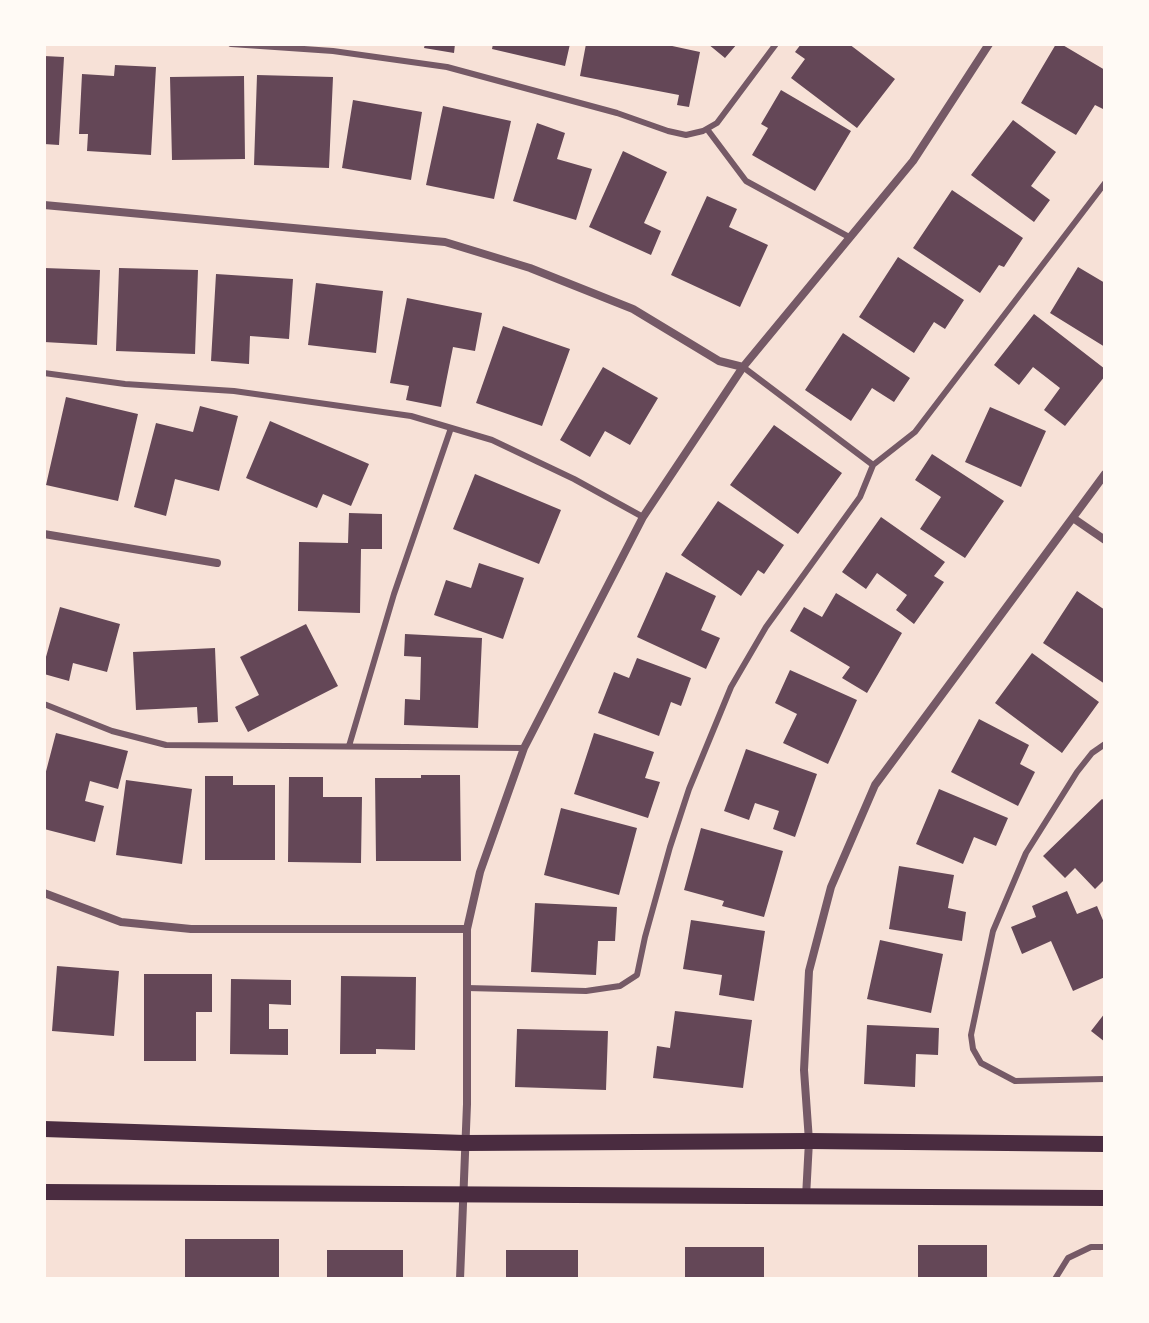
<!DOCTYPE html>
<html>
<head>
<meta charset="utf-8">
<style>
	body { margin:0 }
	#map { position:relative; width:1149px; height:1323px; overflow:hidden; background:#f7e1d7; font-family:Mulish,sans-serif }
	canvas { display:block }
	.frame { position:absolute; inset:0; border:46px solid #fffaf5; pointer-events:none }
</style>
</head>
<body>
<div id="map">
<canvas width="1149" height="1323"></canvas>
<div class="frame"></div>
</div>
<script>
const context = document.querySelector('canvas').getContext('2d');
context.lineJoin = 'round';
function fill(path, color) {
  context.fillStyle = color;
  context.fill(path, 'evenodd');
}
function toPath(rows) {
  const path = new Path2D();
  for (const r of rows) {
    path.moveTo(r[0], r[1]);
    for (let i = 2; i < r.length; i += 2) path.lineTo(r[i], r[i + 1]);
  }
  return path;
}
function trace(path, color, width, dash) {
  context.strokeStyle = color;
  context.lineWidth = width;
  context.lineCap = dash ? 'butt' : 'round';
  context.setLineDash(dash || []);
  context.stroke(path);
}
const building = toPath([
	[425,44,455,44,454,53,424,48],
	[493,44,570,44,565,66,492,49],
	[586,44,663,44,700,52,689,107,677,105,679,95,580,76],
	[708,44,737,44,725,58],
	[801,44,849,44,895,79,857,128,791,78,805,59,795,52],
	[1056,44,1061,44,1105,70,1105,107,1103,109,1095,105,1076,135,1021,103],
	[44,56,64,57,59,145,44,144],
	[115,65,156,67,151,155,87,151,88,134,79,134,82,74,114,76],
	[257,75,333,77,329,168,254,165],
	[244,76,245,159,172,160,170,77],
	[781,90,851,131,815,191,752,155,768,128,761,124],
	[353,100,422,112,411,180,342,168],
	[443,106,511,121,494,199,426,185],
	[1013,120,1056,152,1031,186,1050,200,1034,222,971,175],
	[537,123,565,133,557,159,592,169,576,220,513,201],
	[623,151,667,172,644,223,661,231,651,255,589,227],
	[952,190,1023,238,1004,267,999,265,980,293,913,248],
	[707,196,737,209,729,227,768,245,740,307,671,275],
	[898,257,964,300,945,329,934,322,914,353,859,317],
	[1078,267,1105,283,1105,347,1050,313],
	[44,268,100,270,97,345,44,342],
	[119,268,198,270,195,354,116,351],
	[216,274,293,279,289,339,250,336,249,364,211,361],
	[316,283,383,291,376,353,308,345],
	[407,298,482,313,475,351,453,347,441,407,406,400,409,386,390,383],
	[1034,314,1105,369,1105,376,1065,426,1044,410,1060,388,1033,367,1019,385,994,365],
	[503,326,570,349,542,426,476,403],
	[843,333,910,378,894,402,872,388,851,421,805,390],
	[603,367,658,398,630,445,605,431,590,457,560,440],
	[66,397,138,414,118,501,46,485],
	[200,406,238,416,219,491,175,479,166,516,134,507,156,423,193,432],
	[990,407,1046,431,1021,487,965,462],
	[270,421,369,464,351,506,323,494,317,508,246,478],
	[774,425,842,473,798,534,730,485],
	[932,454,1004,501,965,558,920,529,941,497,915,480],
	[475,474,561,510,539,564,453,529],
	[718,501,784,545,764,574,758,570,741,596,681,555],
	[349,513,382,514,382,549,361,549,360,613,298,611,299,542,348,543],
	[881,517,945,562,934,576,944,582,914,624,896,610,907,595,877,573,866,589,842,572],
	[479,563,524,578,503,639,434,615,446,580,471,588],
	[666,572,716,596,701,630,720,638,706,669,637,637],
	[1077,591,1105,610,1105,684,1043,643],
	[836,593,902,633,867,693,842,678,850,667,790,631,804,607,822,617],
	[60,607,120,624,107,672,73,663,69,681,44,674,44,664],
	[306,624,338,686,248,732,235,707,259,695,240,657],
	[405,634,482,638,478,728,404,725,405,699,420,700,421,657,404,656],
	[215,648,218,722,198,723,197,707,136,710,133,652],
	[1032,653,1099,702,1062,753,995,703],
	[637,658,691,678,681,706,671,702,659,736,598,713,614,672,629,678],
	[790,670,857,700,828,764,783,743,797,714,775,703],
	[979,719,1029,745,1020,764,1035,772,1018,806,951,772],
	[56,733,128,751,118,789,90,781,85,801,104,806,95,842,44,829,44,779],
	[594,733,654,752,645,778,660,782,648,818,574,794],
	[746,749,817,774,795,837,773,829,779,811,755,803,749,820,724,811],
	[421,775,460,775,461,861,376,861,375,778,421,778],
	[205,776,233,776,233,785,275,785,275,860,205,860],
	[289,777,323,777,323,797,362,797,361,863,288,862],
	[126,780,192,789,182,864,116,855],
	[939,789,1008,818,996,846,974,837,963,864,916,844],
	[1102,799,1105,801,1105,879,1095,889,1075,868,1065,878,1043,856],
	[561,808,637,828,619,895,544,875],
	[701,828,783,851,764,917,722,906,724,901,684,890],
	[899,866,954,875,948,908,966,912,962,941,889,929],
	[1067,891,1077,914,1097,906,1105,925,1105,977,1073,991,1051,941,1022,954,1011,927,1036,917,1032,906],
	[535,903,617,907,615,941,598,941,596,975,531,972],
	[691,920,765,931,754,1001,719,995,722,975,683,969],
	[880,940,943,954,931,1013,867,999],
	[57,966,119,971,114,1036,52,1031],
	[144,974,212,974,212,1012,196,1012,196,1061,144,1061],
	[341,976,416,977,415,1050,376,1049,376,1054,340,1054],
	[231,979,291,980,291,1005,269,1004,269,1029,288,1029,288,1055,230,1054],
	[675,1011,752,1020,743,1088,653,1078,657,1046,670,1048],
	[1105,1013,1105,1042,1091,1031],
	[867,1025,939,1028,938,1055,916,1054,915,1087,864,1084],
	[517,1029,608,1031,606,1090,515,1087],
	[185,1239,279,1239,279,1279,185,1279],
	[918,1245,987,1245,987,1279,918,1279],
	[685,1247,764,1247,764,1279,685,1279],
	[327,1250,403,1250,403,1279,327,1279],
	[506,1250,578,1250,578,1279,506,1279]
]);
const service = toPath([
	[231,44,333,51,447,67,617,113,668,131,686,135,703,131,717,123,776,44],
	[707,129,746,181,849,237],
	[44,373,125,384,234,391,411,416,492,440,574,479,643,517],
	[873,465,915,432,1105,183],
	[44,704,112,731,166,745,524,748],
	[1105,744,1092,753,1077,772,1026,853,993,931,971,1035,973,1049,981,1063,1015,1081,1105,1079],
	[349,746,394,594,451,428],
	[467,988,586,991,620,986,637,975,645,937,670,847,689,789,731,687,766,627,860,497,873,465,743,367],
	[1055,1279,1068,1258,1091,1247,1105,1247]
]);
const minor = toPath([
	[44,205,445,242,530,268,633,309,719,361,743,367],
	[1073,518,1105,540],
	[44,534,217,563],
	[44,893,121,922,191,929,467,929],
	[806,1197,809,1141,804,1070,809,971,831,887,875,785,1105,474],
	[460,1279,467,1104,467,929,480,872,524,748,643,517,743,367,913,161,989,44]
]);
const secondary = toPath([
	[44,1129,465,1143,809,1141,1105,1144],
	[44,1192,1105,1198]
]);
fill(building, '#644757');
trace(service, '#755966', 6);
trace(minor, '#755966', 8);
trace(secondary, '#4a2c40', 16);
</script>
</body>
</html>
